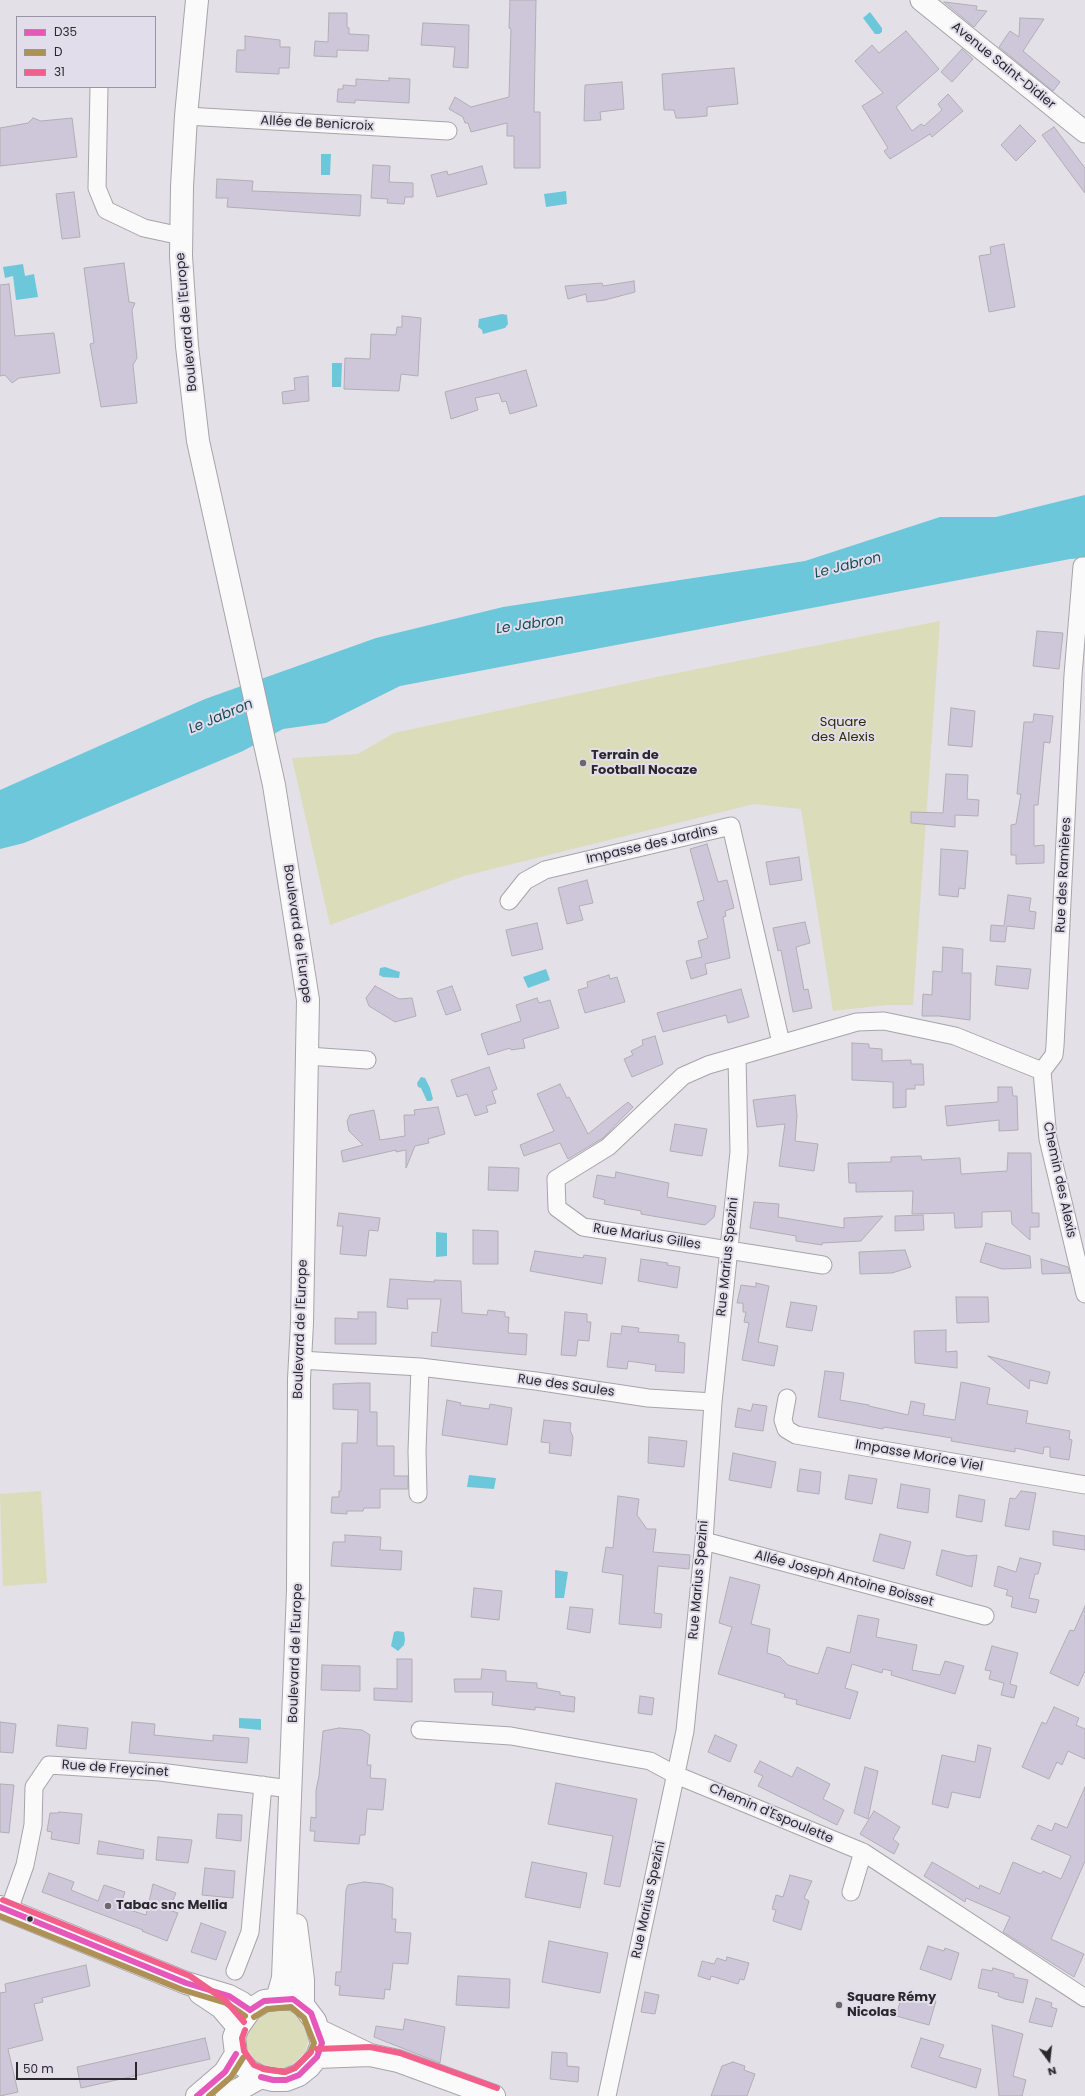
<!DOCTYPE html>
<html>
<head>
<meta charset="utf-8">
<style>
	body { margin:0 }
	#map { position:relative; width:1085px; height:2096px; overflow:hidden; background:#e3e0e7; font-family:Poppins,sans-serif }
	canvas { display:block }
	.legend { position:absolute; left:16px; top:16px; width:140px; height:72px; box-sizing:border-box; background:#e2ddea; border:1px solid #98959e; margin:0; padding:5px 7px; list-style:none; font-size:12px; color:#2a282d }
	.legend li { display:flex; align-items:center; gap:8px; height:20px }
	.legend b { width:20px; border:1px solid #98959e }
	.north { position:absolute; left:1029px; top:2040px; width:40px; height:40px; -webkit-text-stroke:3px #e2ddea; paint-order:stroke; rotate:165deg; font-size:11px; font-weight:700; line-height:16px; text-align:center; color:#2a282d }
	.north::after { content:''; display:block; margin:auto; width:14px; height:18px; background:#2a282d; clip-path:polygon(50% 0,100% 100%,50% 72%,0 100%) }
	.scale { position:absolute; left:16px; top:2062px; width:121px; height:18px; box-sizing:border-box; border:2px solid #2a282d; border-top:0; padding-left:5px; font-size:12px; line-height:14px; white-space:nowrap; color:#2a282d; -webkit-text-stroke:3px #e2ddea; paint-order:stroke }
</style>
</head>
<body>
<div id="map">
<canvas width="1085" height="2096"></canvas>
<ul class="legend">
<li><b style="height:5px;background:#e657bb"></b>D35</li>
<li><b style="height:5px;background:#ae9156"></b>D</li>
<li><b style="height:5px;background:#f35f8b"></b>31</li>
</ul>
<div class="north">N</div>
<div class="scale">50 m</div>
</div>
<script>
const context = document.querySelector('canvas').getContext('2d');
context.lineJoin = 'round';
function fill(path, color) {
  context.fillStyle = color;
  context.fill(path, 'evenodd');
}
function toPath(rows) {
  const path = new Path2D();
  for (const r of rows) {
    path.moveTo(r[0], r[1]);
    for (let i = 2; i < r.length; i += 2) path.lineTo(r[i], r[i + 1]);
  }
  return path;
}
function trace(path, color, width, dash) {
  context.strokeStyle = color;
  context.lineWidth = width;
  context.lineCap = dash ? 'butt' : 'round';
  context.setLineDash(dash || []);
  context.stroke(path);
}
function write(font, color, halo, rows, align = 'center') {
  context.font = font + ' Poppins,sans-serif';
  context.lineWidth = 4;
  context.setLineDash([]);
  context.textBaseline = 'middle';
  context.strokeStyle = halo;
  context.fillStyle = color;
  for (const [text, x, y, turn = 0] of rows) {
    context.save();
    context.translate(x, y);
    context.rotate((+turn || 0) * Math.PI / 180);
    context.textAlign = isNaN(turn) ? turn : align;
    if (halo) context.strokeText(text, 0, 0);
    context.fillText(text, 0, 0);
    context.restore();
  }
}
const green = toPath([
	[940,621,913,1005,886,1005,833,1011,801,809,754,804,464,876,330,925,292,758,358,754,394,733,652,678],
	[41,1491,47,1583,3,1586,0,1494],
	[272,2006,294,2011,308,2029,308,2041,305,2052,297,2061,287,2067,276,2069,264,2066,254,2060,248,2050,245,2039,246,2028]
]);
const water = toPath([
	[870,12,882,28,882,32,879,34,875,34,863,18],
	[321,154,331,154,330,175,321,175],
	[566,191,567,204,546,207,544,194],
	[23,264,25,276,34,274,38,297,16,300,13,276,5,278,3,267],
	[502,314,507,315,508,324,505,328,483,334,482,330,478,327,479,319],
	[332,363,342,363,341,387,332,387],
	[1085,495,1085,558,1070,559,400,686,326,723,283,729,243,751,24,843,0,849,0,790,205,699,376,638,503,607,805,561,940,517,996,517],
	[385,967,400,972,399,978,383,977,379,975,380,968],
	[546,969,550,980,528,988,523,977],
	[421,1077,425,1078,430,1088,433,1099,431,1101,427,1101,421,1088,418,1087,417,1083],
	[436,1232,447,1233,447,1256,436,1257],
	[469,1475,496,1478,494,1489,467,1487],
	[555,1570,568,1572,564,1598,555,1598],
	[397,1631,404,1632,405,1640,404,1645,398,1651,391,1646,394,1632],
	[239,1718,261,1719,261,1730,239,1728]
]);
const building = toPath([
	[510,0,536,0,534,112,540,112,540,168,514,168,514,136,507,136,507,123,471,132,468,123,465,123,463,117,449,109,455,97,471,107,509,97,511,29,509,28,510,0],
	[944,2,977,6,976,10,987,11,974,27,944,2],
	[329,13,347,13,347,27,349,28,349,34,369,35,368,51,337,50,337,57,314,56,315,41,328,42,329,13],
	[1020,18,1044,19,1023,51,1060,82,1053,91,999,47,1010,31,1019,37,1020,18],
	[423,23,469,25,468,68,453,67,455,47,421,45,423,23],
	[906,31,939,69,896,107,912,131,921,124,924,126,942,110,938,104,948,94,963,111,932,137,930,134,890,159,884,151,888,148,862,106,883,93,855,61,872,45,879,53,906,31],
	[245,36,280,40,280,47,290,47,289,68,279,68,279,74,236,72,237,50,245,50,245,36],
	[962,49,973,59,952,82,941,72,962,49],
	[734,68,738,104,707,107,707,116,684,118,676,118,674,110,664,110,662,74,734,68],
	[389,78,410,79,409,103,355,100,355,103,337,102,338,89,343,89,343,85,356,86,356,79,389,81,389,78],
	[622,82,624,109,600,112,601,120,584,121,585,85,622,82],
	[33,118,41,121,72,118,77,157,0,166,0,128,28,123,33,118],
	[1020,125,1036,141,1016,161,1001,145,1020,125],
	[1054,127,1085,168,1085,193,1042,135,1054,127],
	[373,165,390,166,389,182,413,183,413,197,405,197,404,204,387,203,388,199,371,198,373,165],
	[482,166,487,184,437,197,431,175,447,171,448,175,482,166],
	[217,179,253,181,252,191,361,195,360,216,227,207,228,198,216,198,217,179],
	[74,192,80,237,62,239,56,194,74,192],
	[1004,244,1015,307,989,312,979,256,991,254,990,247,1004,244],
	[124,263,129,302,135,303,132,310,137,358,133,365,137,403,101,407,90,344,94,343,84,268,124,263],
	[634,281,635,292,605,300,587,302,586,294,568,299,565,286,602,283,603,286,634,281],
	[9,284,15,336,54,333,60,373,19,378,12,383,5,375,0,376,0,285,9,284],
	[402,316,421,318,418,376,401,374,399,391,344,389,345,358,370,359,371,334,396,335,397,327,402,327,402,316],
	[526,370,537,406,510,414,506,401,502,402,499,393,475,398,478,410,451,419,445,392,526,370],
	[308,376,309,401,283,404,282,392,295,390,294,378,308,376],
	[1037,631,1063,633,1059,669,1033,666,1037,631],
	[951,708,975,711,972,747,948,745,951,708],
	[1034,714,1053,716,1050,743,1044,742,1038,805,1034,805,1034,846,1044,845,1044,863,1016,864,1016,855,1011,855,1011,825,1016,824,1021,794,1017,794,1024,722,1033,722,1034,714],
	[946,774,968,775,967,799,979,800,978,816,955,815,955,827,911,823,911,812,943,813,946,774],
	[707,844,718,882,727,880,734,908,725,911,726,916,723,917,730,958,705,964,707,974,691,979,686,961,702,957,698,941,708,938,697,902,704,900,690,849,707,844],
	[941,849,968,851,965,889,959,888,958,897,939,895,941,849],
	[799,857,802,880,770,885,766,862,799,857],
	[587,880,593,903,579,906,583,920,567,924,558,888,587,880],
	[1008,895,1031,898,1029,911,1036,912,1034,929,1007,926,1005,942,990,941,991,925,1004,926,1008,895],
	[805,922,810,943,796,947,804,990,808,989,812,1008,793,1012,781,950,778,951,773,928,805,922],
	[537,923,543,949,512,956,506,930,537,923],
	[943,947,963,949,962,973,971,973,970,1020,939,1016,922,1016,923,994,932,995,933,971,942,972,943,947],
	[997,966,1031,969,1028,989,995,985,997,966],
	[609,975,610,979,617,977,625,1002,585,1013,578,990,588,987,587,982,609,975],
	[375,986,399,999,412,998,416,1016,395,1022,369,1006,366,998,375,986],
	[452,986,461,1010,446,1015,437,991,452,986],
	[741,989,749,1017,728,1023,726,1015,663,1032,657,1013,741,989],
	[537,998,539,1003,550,1000,559,1028,523,1039,525,1048,511,1050,510,1048,488,1055,481,1034,521,1021,516,1005,537,998],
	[655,1036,663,1064,632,1077,624,1059,633,1055,631,1051,643,1045,642,1040,655,1036],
	[852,1043,869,1044,869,1048,882,1049,882,1061,911,1060,911,1064,923,1064,924,1085,915,1085,915,1089,906,1089,906,1107,893,1108,893,1082,852,1080,852,1043],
	[489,1067,497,1089,492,1091,496,1103,486,1106,488,1112,475,1116,467,1094,457,1097,451,1080,489,1067],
	[560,1084,567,1098,569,1097,588,1134,628,1102,633,1107,603,1138,568,1159,560,1143,524,1156,520,1145,554,1131,537,1094,560,1084],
	[998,1087,1012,1087,1013,1096,1017,1096,1018,1130,999,1131,999,1120,947,1126,945,1106,998,1102,998,1087],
	[795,1095,797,1116,795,1141,818,1144,814,1171,779,1166,785,1124,757,1127,753,1100,795,1095],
	[438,1107,445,1134,428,1139,429,1143,415,1146,406,1168,406,1150,396,1152,396,1150,343,1162,341,1151,363,1145,349,1131,347,1121,350,1115,374,1110,380,1140,405,1136,404,1115,415,1115,414,1110,438,1107],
	[675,1124,707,1129,702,1156,670,1151,675,1124],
	[1008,1153,1031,1153,1032,1213,1039,1213,1039,1227,1030,1227,1030,1240,1012,1224,1011,1211,982,1212,982,1227,955,1228,954,1213,912,1214,913,1191,856,1192,856,1183,849,1183,848,1163,891,1162,891,1157,921,1156,922,1160,960,1158,961,1174,1007,1171,1008,1153],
	[489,1167,519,1168,518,1191,488,1190,489,1167],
	[616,1172,669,1183,667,1197,716,1206,714,1217,705,1225,641,1214,641,1211,604,1204,605,1200,593,1197,597,1175,615,1178,616,1172],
	[754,1202,779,1204,778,1217,844,1228,844,1218,883,1216,861,1241,822,1243,822,1245,796,1241,796,1236,750,1228,754,1202],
	[339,1213,380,1218,378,1231,369,1230,366,1256,340,1254,343,1226,337,1226,339,1213],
	[923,1215,924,1230,895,1231,895,1216,923,1215],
	[473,1230,498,1231,498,1264,473,1264,473,1230],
	[986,1243,1030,1256,1031,1268,1002,1269,980,1262,986,1243],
	[905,1250,911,1267,892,1273,860,1274,859,1252,905,1250],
	[535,1251,583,1258,584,1255,606,1258,602,1284,530,1271,535,1251],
	[641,1259,668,1263,667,1265,680,1267,677,1288,638,1281,641,1259],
	[1041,1259,1068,1267,1070,1273,1042,1274,1041,1259],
	[390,1279,435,1282,434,1280,461,1281,462,1313,487,1315,488,1310,505,1312,505,1317,509,1317,508,1333,527,1334,526,1355,431,1346,432,1332,437,1333,441,1299,407,1299,408,1309,387,1307,390,1279],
	[756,1283,769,1286,758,1342,778,1346,774,1366,742,1360,749,1323,744,1322,746,1312,743,1312,743,1303,737,1303,741,1285,756,1287,756,1283],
	[956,1297,988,1297,989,1322,957,1323,956,1297],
	[791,1302,817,1306,812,1331,786,1327,791,1302],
	[358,1312,376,1312,376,1344,335,1344,335,1318,358,1319,358,1312],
	[565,1312,587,1314,587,1322,591,1322,589,1341,578,1340,576,1356,561,1355,565,1312],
	[622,1326,639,1328,638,1332,679,1335,678,1342,685,1343,684,1373,655,1371,656,1365,628,1361,627,1369,607,1367,611,1333,621,1334,622,1326],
	[946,1330,946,1352,957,1351,957,1368,915,1363,914,1331,946,1330],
	[988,1356,1050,1372,1047,1384,1030,1380,1029,1389,988,1356],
	[825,1371,844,1373,840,1400,869,1405,869,1406,908,1415,911,1401,925,1404,923,1415,955,1420,961,1382,990,1388,987,1404,1028,1411,1026,1423,1070,1431,1069,1439,1072,1440,1069,1460,1050,1457,1050,1447,1044,1447,1043,1454,1015,1448,1015,1452,951,1441,952,1438,884,1427,883,1429,818,1417,825,1371],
	[358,1383,370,1383,370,1412,377,1412,377,1446,394,1446,394,1476,408,1476,408,1489,380,1489,380,1508,364,1508,363,1511,347,1511,347,1514,331,1513,332,1497,339,1497,339,1491,341,1491,342,1443,357,1443,358,1410,333,1409,333,1384,358,1383],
	[447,1400,461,1403,460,1405,489,1409,490,1404,512,1408,507,1445,442,1435,447,1400],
	[753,1404,767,1406,763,1431,735,1427,738,1408,751,1411,753,1404],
	[544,1420,571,1423,570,1430,573,1437,571,1456,549,1453,550,1443,541,1442,544,1420],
	[649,1437,687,1441,684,1467,648,1463,649,1437],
	[733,1453,776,1462,771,1488,729,1480,733,1453],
	[800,1469,821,1472,819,1494,797,1491,800,1469],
	[849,1475,877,1479,872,1504,845,1499,849,1475],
	[901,1484,930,1489,928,1513,897,1508,901,1484],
	[1021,1491,1036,1493,1029,1530,1005,1526,1010,1498,1015,1499,1021,1491],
	[959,1495,985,1500,982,1522,956,1517,959,1495],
	[618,1496,639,1499,637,1515,647,1529,656,1529,653,1552,690,1555,689,1569,658,1566,654,1613,662,1614,661,1628,619,1624,623,1575,602,1572,606,1547,613,1548,618,1496],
	[1053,1531,1085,1536,1085,1550,1053,1545,1053,1531],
	[880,1534,911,1542,904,1569,873,1561,880,1534],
	[345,1535,381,1537,380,1550,402,1551,401,1570,331,1566,333,1542,345,1542,345,1535],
	[942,1550,968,1556,977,1555,972,1587,936,1575,942,1550],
	[1020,1558,1041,1563,1038,1574,1035,1574,1029,1598,1039,1600,1036,1613,1011,1607,1013,1597,1006,1595,1008,1590,994,1586,998,1566,1016,1572,1020,1558],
	[730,1577,760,1585,751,1624,770,1629,767,1653,780,1657,788,1665,818,1674,827,1647,850,1653,858,1615,879,1619,876,1637,917,1645,912,1670,940,1675,945,1661,964,1666,955,1694,891,1675,892,1671,883,1669,882,1673,852,1664,845,1688,858,1692,850,1719,796,1704,797,1700,784,1697,785,1694,718,1674,732,1627,719,1623,730,1577],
	[474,1588,502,1591,499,1620,471,1617,474,1588],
	[1085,1606,1085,1671,1078,1686,1050,1673,1070,1630,1074,1631,1085,1606],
	[570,1607,593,1609,590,1633,567,1629,570,1607],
	[992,1646,1018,1653,1010,1684,1017,1686,1014,1698,1001,1695,1004,1683,989,1679,991,1671,985,1670,992,1646],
	[397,1659,412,1659,412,1702,374,1700,374,1688,397,1689,397,1659],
	[322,1665,360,1666,360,1691,321,1690,322,1665],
	[482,1669,506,1671,506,1681,537,1683,537,1688,560,1692,560,1695,575,1697,574,1712,535,1707,535,1710,492,1705,493,1692,455,1692,454,1679,481,1679,482,1669],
	[640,1696,654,1698,652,1715,638,1713,640,1696],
	[1054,1707,1079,1718,1076,1725,1085,1729,1085,1759,1068,1751,1062,1765,1057,1762,1049,1779,1022,1767,1042,1722,1046,1724,1054,1707],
	[0,1722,16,1724,13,1753,0,1752,0,1722],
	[132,1722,155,1724,154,1735,213,1741,213,1735,249,1738,247,1763,129,1753,132,1722],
	[58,1725,88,1728,86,1749,56,1746,58,1725],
	[339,1728,362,1730,370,1735,367,1765,371,1765,370,1778,386,1779,383,1810,367,1809,365,1835,360,1835,359,1844,314,1841,315,1831,310,1831,311,1817,316,1818,316,1790,319,1776,323,1731,339,1728],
	[715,1735,737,1745,730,1762,708,1752,715,1735],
	[978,1745,991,1748,980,1798,952,1792,948,1808,932,1804,942,1755,975,1762,978,1745],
	[760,1761,792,1777,797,1767,830,1784,823,1799,844,1810,837,1825,758,1786,763,1776,754,1772,760,1761],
	[865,1767,878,1771,868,1819,854,1813,865,1767],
	[556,1783,637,1799,620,1887,604,1884,613,1836,548,1824,556,1783],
	[0,1784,14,1785,9,1833,0,1832,0,1784],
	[1085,1787,1085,1861,1051,1939,1084,1954,1074,1977,1003,1932,1010,1917,966,1898,965,1902,924,1876,932,1862,979,1889,980,1885,1000,1894,1013,1862,1041,1874,1043,1871,1061,1879,1071,1856,1031,1839,1038,1825,1052,1831,1055,1823,1067,1828,1085,1787],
	[874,1811,900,1827,893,1839,899,1844,894,1854,860,1834,874,1811],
	[59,1812,82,1814,79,1844,51,1839,52,1832,47,1831,50,1813,58,1813,59,1812],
	[218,1814,242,1815,241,1841,216,1838,218,1814],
	[158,1837,192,1840,188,1863,156,1860,158,1837],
	[99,1841,144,1850,143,1859,97,1854,99,1841],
	[532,1862,587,1873,580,1908,525,1897,532,1862],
	[205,1868,235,1871,233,1898,202,1895,205,1868],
	[49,1873,74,1882,71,1890,98,1901,104,1885,125,1892,120,1907,146,1915,153,1884,176,1893,169,1910,178,1913,167,1941,142,1931,143,1930,42,1892,49,1873],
	[790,1875,812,1881,804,1898,809,1901,801,1930,773,1921,776,1910,772,1909,776,1895,783,1897,790,1875],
	[364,1882,383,1884,393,1888,392,1919,396,1919,395,1932,411,1933,408,1964,393,1963,390,1990,385,1989,384,1999,339,1995,340,1986,335,1985,336,1972,341,1972,346,1890,348,1885,364,1882],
	[201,1923,226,1932,216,1960,191,1952,201,1923],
	[549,1941,608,1953,600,1993,542,1982,549,1941],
	[928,1946,944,1951,945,1948,959,1953,951,1980,920,1969,928,1946],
	[727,1957,749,1963,744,1980,740,1979,738,1984,711,1976,710,1980,698,1976,702,1961,714,1964,717,1958,726,1961,727,1957],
	[86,1965,90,1986,42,1998,43,2002,34,2004,43,2040,8,2049,18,2092,0,2096,0,1993,6,1992,5,1984,86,1965],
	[993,1968,1014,1974,1014,1977,1028,1980,1023,2003,1005,1999,998,1996,999,1993,978,1988,982,1969,992,1971,993,1968],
	[458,1976,510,1979,509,2008,456,2005,458,1976],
	[645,1992,659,1995,655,2014,641,2012,645,1992],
	[903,1992,936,2001,929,2025,896,2016,903,1992],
	[1036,1998,1052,2003,1051,2007,1057,2009,1052,2027,1029,2022,1036,1998],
	[405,2019,445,2027,440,2063,374,2037,376,2026,403,2030,405,2019],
	[992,2025,1023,2034,1013,2076,1026,2080,1022,2096,999,2096,992,2025],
	[205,2038,210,2059,81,2088,77,2067,205,2038],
	[921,2038,944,2045,939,2057,981,2069,976,2088,911,2067,921,2038],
	[552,2052,567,2053,567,2066,579,2067,578,2082,550,2079,552,2052],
	[733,2062,745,2066,744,2070,755,2074,747,2096,711,2096,722,2066,733,2062]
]);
const minor = toPath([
	[99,87,97,188,106,210,144,228,181,236],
	[186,116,448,131],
	[509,901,525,881,545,870,731,826,781,1043],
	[307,1056,367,1060],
	[1042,1071,1054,1055,1055,1046,1073,675,1082,566,1085,566],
	[823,1265,583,1227,557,1208,556,1179,608,1147,683,1076,708,1065,857,1022,884,1021,955,1036,1042,1071,1048,1139,1085,1294],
	[300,1360,420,1367,417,1451,418,1494],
	[420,1367,536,1381,648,1398,713,1402],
	[787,1398,783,1420,786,1429,796,1435,1085,1485],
	[704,1541,985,1616],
	[420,1730,511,1736,650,1761,676,1775,863,1852,1085,1998],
	[851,1892,863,1852],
	[9,1910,25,1865,33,1825,34,1787,49,1765,160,1772,290,1789],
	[235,1971,250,1932,263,1785],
	[607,2096,685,1731,704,1541,713,1402,739,1152,737,1057]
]);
const tertiary = toPath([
	[921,0,1085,132]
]);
const secondary = toPath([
	[197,0,186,116,182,187,181,256,187,346,198,441,274,785,308,1000,302,1323,299,1379,298,1590,283,1978,277,1999],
	[0,1907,186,1983,229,1996,242,2003,250,2010],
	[296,1925,303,1980,303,2005],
	[200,1993,221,2007,238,2027],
	[277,1999,293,1999,303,2005,315,2021,322,2043,317,2057,309,2067,299,2075,286,2080,273,2080,261,2077,249,2071,240,2062,236,2054,234,2037,238,2027,250,2010,264,2001,277,1999],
	[318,2030,370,2055],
	[317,2057,370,2055,398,2061,494,2096],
	[197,2096,225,2072,236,2054],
	[227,2096,261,2077]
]);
const bus1 = toPath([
	[0,1907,186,1983,229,1996,250,2010],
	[250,2010,264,2001,293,1999,311,2013,322,2043,317,2057,299,2075,286,2080,273,2080,261,2077],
	[197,2096,225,2072,236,2054]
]);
const bus2 = toPath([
	[0,1916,183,1990,226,2003,245,2016],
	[254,2017,267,2009,291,2007,304,2018,314,2043,310,2053,295,2068,285,2072,263,2069],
	[209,2096,231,2077,243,2058]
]);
const bus3 = toPath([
	[3,1900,190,1976,226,2001,244,2022],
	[245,2030,242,2038,244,2051,254,2065,264,2069,285,2072,295,2068,311,2052],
	[317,2049,370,2047,400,2053,497,2088]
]);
const markers = [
	[583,763,4,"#6b686e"],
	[108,1906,4,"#6b686e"],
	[30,1919,3.5,"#2a282d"],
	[839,2005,4,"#6b686e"]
];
const streetNames = [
	["Avenue Saint-Didier",1003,66,39],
	["Allée de Benicroix",317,124,3],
	["Boulevard de l'Europe",187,322,-95],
	["Impasse des Jardins",652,845,-13],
	["Rue des Ramières",1064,875,-87],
	["Boulevard de l'Europe",297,934,82],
	["Chemin des Alexis",1059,1180,78],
	["Rue Marius Gilles",647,1237,9],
	["Rue Marius Spezini",728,1257,-84],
	["Boulevard de l'Europe",301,1329,-88],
	["Rue des Saules",566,1386,8],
	["Impasse Morice Viel",919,1456,10],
	["Allée Joseph Antoine Boisset",844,1579,15],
	["Rue Marius Spezini",699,1580,-85],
	["Boulevard de l'Europe",296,1653,-88],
	["Rue de Freycinet",115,1769,4],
	["Chemin d'Espoulette",771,1814,23],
	["Rue Marius Spezini",649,1900,-78]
];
const parkNames = [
	["Square",843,723],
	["des Alexis",843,738]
];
const poiNames = [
	["Terrain de",591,756],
	["Football Nocaze",591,771],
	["Tabac snc Mellia",116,1906],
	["Square Rémy",847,1998],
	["Nicolas",847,2013]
];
const waterNames = [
	["Le Jabron",848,566,-14],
	["Le Jabron",530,625,-8],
	["Le Jabron",221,717,-23]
];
fill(green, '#dbdcb9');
fill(water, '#6dc7da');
fill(building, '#cec7d9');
trace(building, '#b0aeb4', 1);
trace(minor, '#a6a4a9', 19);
trace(tertiary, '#a6a4a9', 23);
trace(secondary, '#a6a4a9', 24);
trace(minor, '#fbfafb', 17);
trace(tertiary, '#fbfafb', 21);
trace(secondary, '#fbfafb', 22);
trace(bus1, '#e657bb', 6);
trace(bus2, '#ae9156', 6);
trace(bus3, '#f35f8b', 6);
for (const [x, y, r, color] of markers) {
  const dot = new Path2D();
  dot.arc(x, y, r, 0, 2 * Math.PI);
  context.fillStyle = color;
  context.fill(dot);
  trace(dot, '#e2ddea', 1.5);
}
write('13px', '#2a282d', '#e2ddea', streetNames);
write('13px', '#2d2e06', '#e2ddea', parkNames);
write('bold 13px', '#2a282d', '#e2ddea', poiNames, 'left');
write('italic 14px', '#174c57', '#e2ddea', waterNames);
</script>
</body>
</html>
